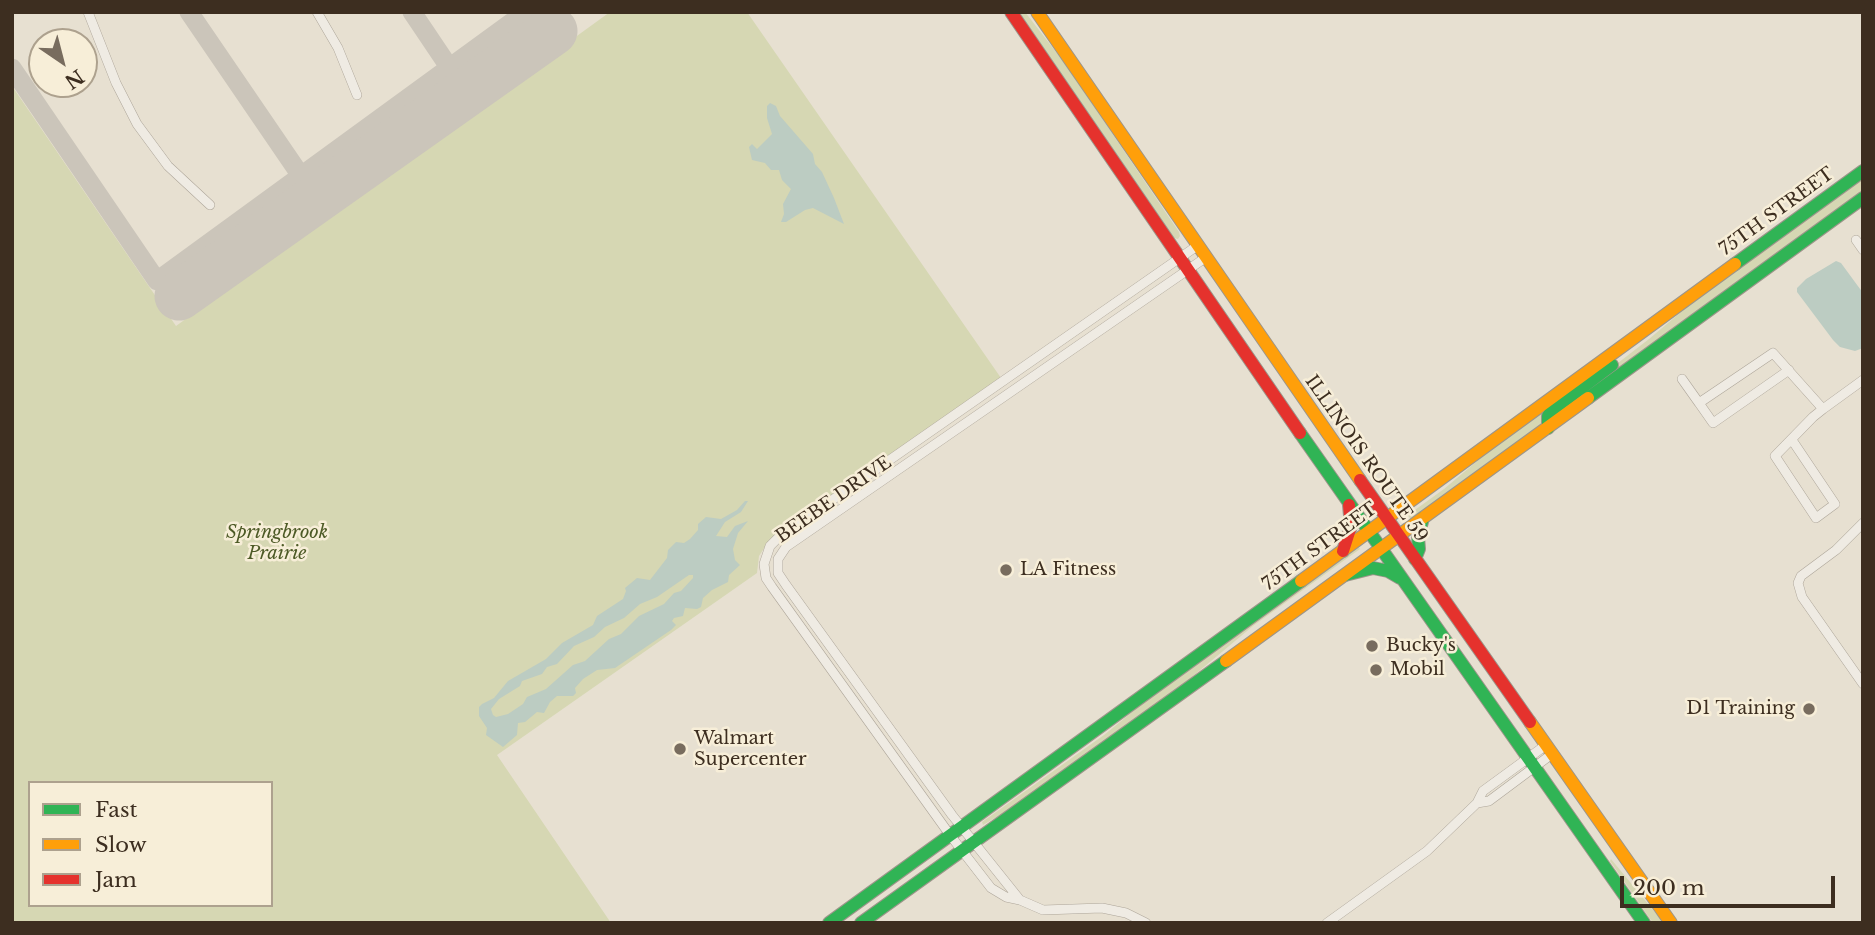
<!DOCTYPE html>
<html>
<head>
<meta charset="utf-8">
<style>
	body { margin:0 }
	#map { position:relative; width:1875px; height:935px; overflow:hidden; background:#e7e0d1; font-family:"Libre Baskerville",serif }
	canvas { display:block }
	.frame { position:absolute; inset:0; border:14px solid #3d2e20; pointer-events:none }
	.legend { position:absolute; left:28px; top:781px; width:245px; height:126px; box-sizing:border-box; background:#f7eed8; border:2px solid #ada18e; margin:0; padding:9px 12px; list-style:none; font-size:21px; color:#3d2e20 }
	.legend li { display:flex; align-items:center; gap:14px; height:35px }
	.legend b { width:35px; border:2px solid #ada18e }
	.north { position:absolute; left:28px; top:28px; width:70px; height:70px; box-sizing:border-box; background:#f7eed8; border:2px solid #ada18e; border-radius:50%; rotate:145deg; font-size:19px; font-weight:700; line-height:28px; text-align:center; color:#3d2e20 }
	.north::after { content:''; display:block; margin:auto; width:24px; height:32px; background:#786c5e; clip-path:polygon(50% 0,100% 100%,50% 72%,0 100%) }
	.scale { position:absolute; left:1620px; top:876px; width:215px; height:32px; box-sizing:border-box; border:4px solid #3d2e20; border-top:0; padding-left:9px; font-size:21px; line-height:24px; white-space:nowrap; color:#3d2e20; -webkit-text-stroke:5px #f7eed8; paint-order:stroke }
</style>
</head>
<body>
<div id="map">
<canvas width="1875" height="935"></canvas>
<div class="frame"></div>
<ul class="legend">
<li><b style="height:9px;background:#30b455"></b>Fast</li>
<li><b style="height:9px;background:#ff9f0a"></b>Slow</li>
<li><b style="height:9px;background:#e5322d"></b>Jam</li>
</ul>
<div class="north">N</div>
<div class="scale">200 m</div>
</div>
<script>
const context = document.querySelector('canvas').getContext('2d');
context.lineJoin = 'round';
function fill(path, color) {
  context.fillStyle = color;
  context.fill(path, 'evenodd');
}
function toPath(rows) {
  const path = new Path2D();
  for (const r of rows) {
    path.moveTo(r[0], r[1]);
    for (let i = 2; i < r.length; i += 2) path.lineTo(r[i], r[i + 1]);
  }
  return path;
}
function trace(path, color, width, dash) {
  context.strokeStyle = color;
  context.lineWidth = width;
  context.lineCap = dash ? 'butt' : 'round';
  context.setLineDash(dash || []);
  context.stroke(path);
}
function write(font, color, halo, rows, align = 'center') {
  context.font = font + ' "Libre Baskerville",serif';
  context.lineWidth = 5;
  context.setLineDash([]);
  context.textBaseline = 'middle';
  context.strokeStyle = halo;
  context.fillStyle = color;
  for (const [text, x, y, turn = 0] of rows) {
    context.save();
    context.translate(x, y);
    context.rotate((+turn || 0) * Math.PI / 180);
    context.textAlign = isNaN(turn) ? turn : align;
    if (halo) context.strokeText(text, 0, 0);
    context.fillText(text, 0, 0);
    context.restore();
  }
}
const green = toPath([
	[610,12,747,12,1001,378,770,539,759,556,757,573,497,755,611,923,12,923,12,86,176,326],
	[30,783,271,783,271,905,30,905],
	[1019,12,1025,12,1063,61,1179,232,1180,236,1178,239,1174,238],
	[1863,176,1863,193,1556,417,1552,414,1649,339,1706,291],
	[1560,399,1544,425,1411,520,1408,515,1444,489,1495,446],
	[1359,547,1360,549,1253,626,1162,702,1019,804,983,825,982,822,1104,735,1153,695],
	[1611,859,1658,916,1663,923,1653,923,1610,861]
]);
const water = toPath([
	[770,103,776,106,780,116,813,154,815,164,822,172,834,198,844,224,813,208,805,210,786,222,781,222,784,214,783,204,791,189,782,180,779,170,771,170,765,163,752,160,749,147,752,144,757,149,772,134,767,118,767,106],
	[1836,261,1841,263,1863,293,1863,348,1855,351,1840,347,1833,340,1797,292,1797,288,1806,279],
	[745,501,748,501,741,512,725,522,716,536,727,537,735,526,748,521,738,533,733,549,735,560,740,565,729,575,728,582,712,590,703,598,701,607,697,609,685,608,683,616,674,618,672,621,676,625,671,630,615,668,597,670,583,679,575,688,576,693,573,696,557,696,550,702,544,713,537,712,525,722,518,723,517,735,503,747,486,735,487,728,479,716,479,707,482,704,494,698,508,681,546,659,562,643,593,625,597,616,623,599,626,591,625,588,637,578,650,580,667,558,668,550,676,542,684,543,690,539,698,530,698,524,706,517,721,519,737,510],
	[689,575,693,575,693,578,681,591,674,593,664,604,639,616,621,634,609,639,585,661,573,665,546,689,527,697,523,704,508,714,496,717,493,715,491,709,499,699,520,686,522,681,542,674,547,667,557,664,574,646,594,637,605,627,624,618,640,604,657,597]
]);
const taxiway = toPath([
	[189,12,301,176],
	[412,12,449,67],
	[12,68,157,281,526,12]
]);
const runway = toPath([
	[179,296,553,31]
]);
const street = toPath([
	[88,12,116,83,137,124,168,166,210,205],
	[317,12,338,48,357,95],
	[1856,240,1863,250],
	[1682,379,1699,403,1773,353,1823,409],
	[1699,403,1713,423,1789,370],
	[1792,440,1835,504,1816,518,1775,456,1813,417,1823,409,1863,380],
	[1863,523,1836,550,1801,576,1798,583,1802,597,1863,684],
	[1477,803,1489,801,1552,754],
	[1020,900,952,815,786,585,778,573,778,559,786,547,1205,258],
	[1146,923,1126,913,1102,908,1043,910,1020,900,1006,897,991,888,950,835,772,587,766,578,764,564,770,546,779,537,1197,246],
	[1327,923,1427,851,1477,803,1483,791,1546,745]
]);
const fast = toPath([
	[1735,264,1863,171],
	[1588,398,1863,198],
	[1548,428,1548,416,1551,411,1612,365],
	[1300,433,1644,923],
	[1415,559,1419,549,1418,537,1423,518],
	[1345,575,1373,568,1388,571,1400,578],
	[829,923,1301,581],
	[861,923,1226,661]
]);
const slow = toPath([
	[1037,12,1360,480],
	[1301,581,1735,264],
	[1226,661,1588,398],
	[1530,722,1671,923]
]);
const jam = toPath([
	[1011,12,1300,433],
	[1360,480,1530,722],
	[1343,551,1351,526,1349,505]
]);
const markers = [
	[1006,570,7,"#786c5e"],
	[1372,646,7,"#786c5e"],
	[1376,670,7,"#786c5e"],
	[1809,709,7,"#786c5e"],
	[680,749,7,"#786c5e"]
];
const streetNames = [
	["75TH STREET",1777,212,-36],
	["ILLINOIS ROUTE 59",1366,459,55],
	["BEEBE DRIVE",834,500,-35],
	["75TH STREET",1320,547,-36]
];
const parkNames = [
	["Springbrook",277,533],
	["Prairie",277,554]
];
const poiNames = [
	["LA Fitness",1020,570],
	["Bucky's",1386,646],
	["Mobil",1390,670],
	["D1 Training",1795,709,"right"],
	["Walmart",694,739],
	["Supercenter",694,760]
];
fill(green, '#d6d7b3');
fill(water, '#bcccc2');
trace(taxiway, '#cbc5ba', 19);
trace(runway, '#cbc5ba', 49);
trace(street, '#ada599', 10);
trace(fast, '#9c958a', 14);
trace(slow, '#9c958a', 14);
trace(jam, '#9c958a', 14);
trace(street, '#efebe3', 9);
trace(fast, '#30b455', 12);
trace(slow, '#ff9f0a', 12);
trace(jam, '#e5322d', 12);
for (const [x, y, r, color] of markers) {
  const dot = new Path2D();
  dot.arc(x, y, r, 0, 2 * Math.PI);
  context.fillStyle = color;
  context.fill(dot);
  trace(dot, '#f7eed8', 2.5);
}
write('18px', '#3d2e20', '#f7eed8', streetNames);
write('italic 18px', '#4d5a26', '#f7eed8', parkNames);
write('18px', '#3d2e20', '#f7eed8', poiNames, 'left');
</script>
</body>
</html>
